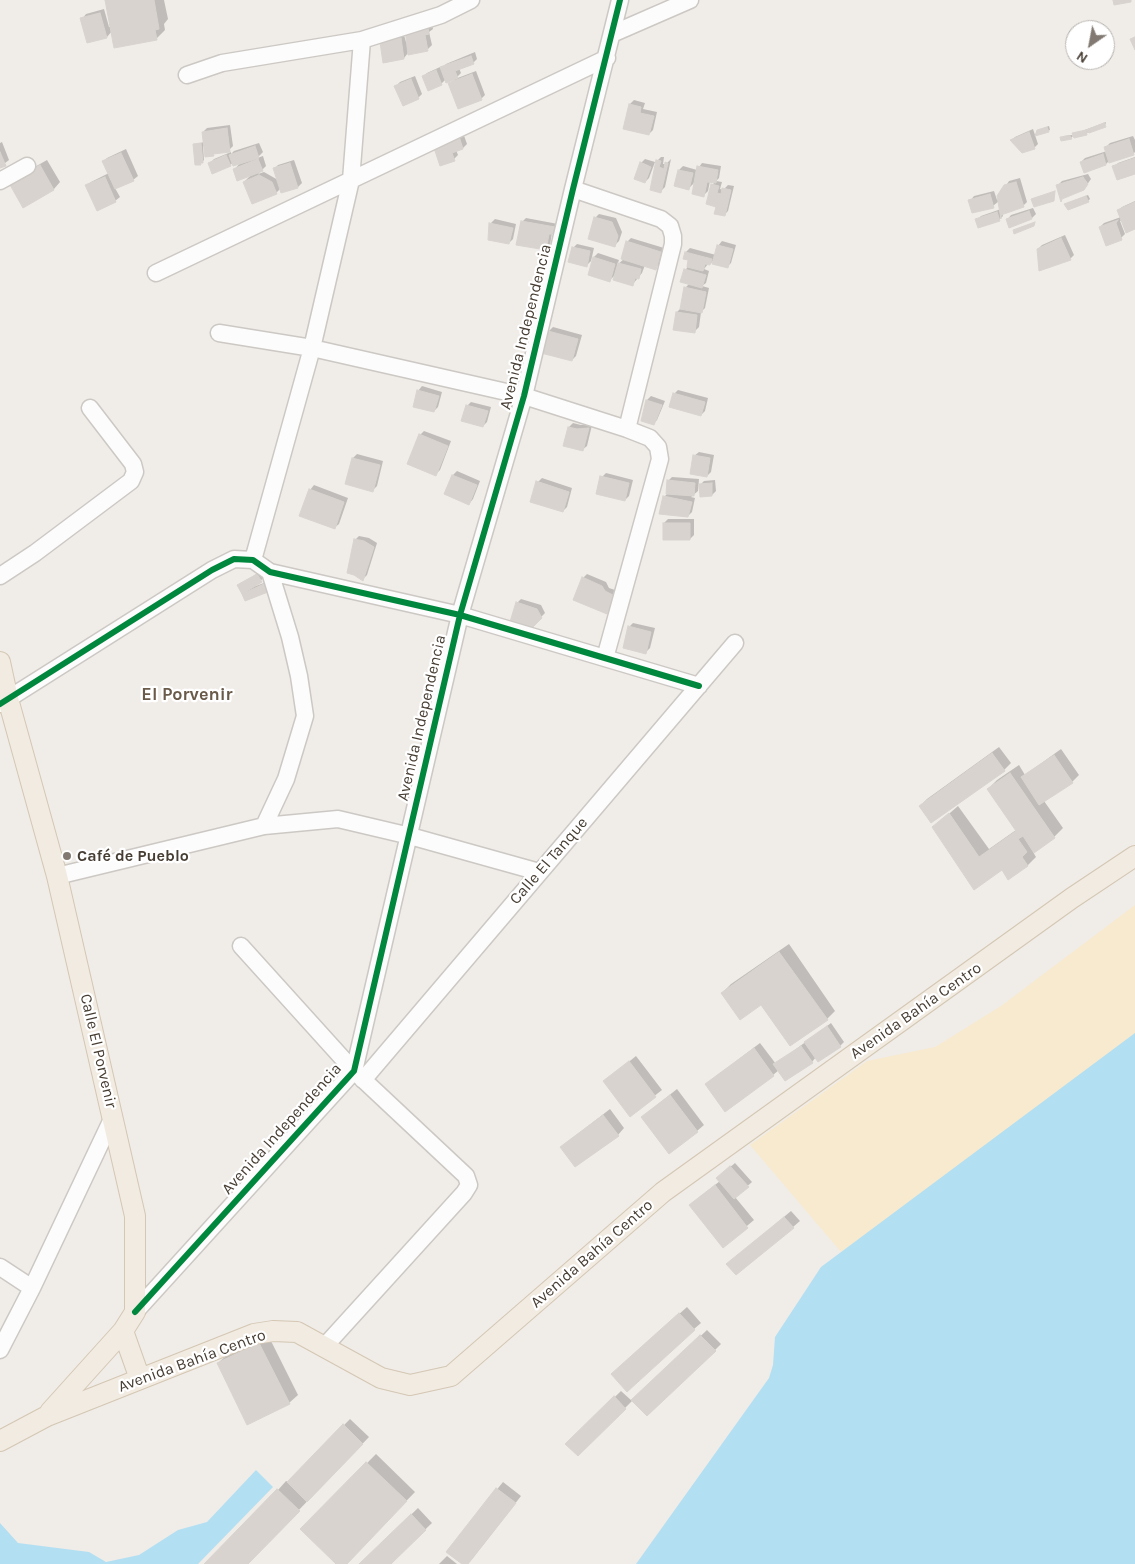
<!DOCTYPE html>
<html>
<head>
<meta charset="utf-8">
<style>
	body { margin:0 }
	#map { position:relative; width:1135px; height:1564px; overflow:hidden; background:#f0ece8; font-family:Karla,sans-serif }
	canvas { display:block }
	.north { position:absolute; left:1065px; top:20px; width:50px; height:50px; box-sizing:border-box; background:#fff; border:1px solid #b5b1ad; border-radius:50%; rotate:213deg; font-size:14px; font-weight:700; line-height:20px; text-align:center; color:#463d33 }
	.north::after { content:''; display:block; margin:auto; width:18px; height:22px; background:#827a72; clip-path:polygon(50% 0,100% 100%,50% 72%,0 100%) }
</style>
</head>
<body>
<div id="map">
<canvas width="1135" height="1564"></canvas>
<div class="north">N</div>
</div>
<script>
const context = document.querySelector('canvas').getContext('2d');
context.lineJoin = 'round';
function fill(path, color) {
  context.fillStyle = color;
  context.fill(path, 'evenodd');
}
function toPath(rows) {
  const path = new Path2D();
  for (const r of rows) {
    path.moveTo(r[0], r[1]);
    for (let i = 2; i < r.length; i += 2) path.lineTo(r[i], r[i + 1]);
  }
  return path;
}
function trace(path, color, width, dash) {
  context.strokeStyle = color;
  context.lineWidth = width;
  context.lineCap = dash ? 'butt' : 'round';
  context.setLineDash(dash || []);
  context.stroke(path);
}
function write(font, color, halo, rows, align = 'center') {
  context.font = font + ' Karla,sans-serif';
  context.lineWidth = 4.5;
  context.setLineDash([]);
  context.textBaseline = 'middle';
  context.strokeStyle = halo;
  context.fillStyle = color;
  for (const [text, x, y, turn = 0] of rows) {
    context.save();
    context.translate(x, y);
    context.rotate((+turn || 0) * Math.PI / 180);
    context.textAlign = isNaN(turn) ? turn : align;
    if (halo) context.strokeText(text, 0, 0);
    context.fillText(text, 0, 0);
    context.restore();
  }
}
const sand = toPath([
	[1135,905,1135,1045,841,1252,750,1145,867,1061,935,1047,1001,1006]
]);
const water = toPath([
	[1135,1033,1135,1564,636,1564,769,1378,773,1365,775,1337,821,1267],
	[256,1470,273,1487,198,1564,0,1564,0,1523,18,1543,89,1552,106,1562,139,1555,178,1530,207,1522]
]);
const shadow = toPath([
	[106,0,164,0,168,19,164,24,165,30,156,39,112,31,107,37,82,19,86,14,104,9,109,27,111,27],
	[431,19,433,29,429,32,432,45,428,49,408,53,404,58,384,61,381,42,404,35,406,42,408,42],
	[475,52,477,59,473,63,459,68,461,73,455,79,476,71,485,95,481,99,450,84,456,78,446,79,441,84,423,77,427,73,440,67,441,69,446,64],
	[415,76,422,94,418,98,396,86,400,82],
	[634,100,645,103,643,109,657,112,653,130,649,134,630,104],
	[1106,122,1105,126,1089,131,1086,134,1074,134],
	[230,125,233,146,229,150,216,152,213,155,205,146,203,146,204,160,200,164,194,145,204,142,203,132,207,128],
	[1049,126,1050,130,1048,131,1038,130],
	[1033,129,1038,144,1034,148,1011,140,1015,137],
	[462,130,467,144,463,148,456,150,458,155,454,159,441,164],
	[1072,135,1073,136,1071,138,1062,139,1063,136],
	[1133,136,1135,140,1135,152,1133,154,1110,160,1106,164,1081,162,1085,158,1107,151,1106,147,1110,143],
	[2,142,9,160,0,167,0,143],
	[259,143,263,152,257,158,263,156,266,166,258,174,264,172,278,180,274,169,278,165,294,160,302,183,298,187,282,192,281,188,276,193,244,182,252,174,234,170,241,162,233,163,230,165,210,163,214,159,231,152,231,154,234,151],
	[126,149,138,176,133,180,115,188,120,197,115,201,87,186,91,182,109,173,103,162,107,158],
	[661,157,664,157,663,164,666,164,671,159,665,187,661,191,657,161],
	[1135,157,1135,173,1114,167,1118,163],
	[645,159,655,162,649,178,645,182,641,163],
	[47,160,60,182,54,189,24,206,17,177],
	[702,163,721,166,719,178,716,181,722,182,720,189,723,190,728,185,734,186,728,211,724,215,717,206,712,185,715,182,710,181,708,191,704,195,695,182,689,188,679,170,683,166,697,170],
	[1088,174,1091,179,1084,189,1058,185,1062,181],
	[1020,178,1027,202,1023,206,1002,213,1003,216,999,220,977,220,981,216,1001,209,999,201,993,206,970,201,974,196,994,191,997,200,1009,181],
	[1088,195,1090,199,1088,201,1065,204],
	[1135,201,1135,227,1122,220,1120,221,1125,234,1121,238,1100,227,1104,223,1121,217,1118,211,1122,207],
	[1033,208,1036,214,1032,218,1007,220,1011,215],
	[599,214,616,218,622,232,619,241,615,245,595,218],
	[526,218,558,224,557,229,552,233,550,245,546,249,522,222],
	[495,219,516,224,513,239,509,243,491,223],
	[1065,235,1074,255,1070,259,1038,249,1042,245],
	[631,238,664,248,660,264,655,268,645,265,642,273,633,284,616,274,610,280,594,257,598,253,619,260,617,265,624,259,627,242],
	[722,241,736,245,731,263,727,267,715,259,710,264,708,264,704,269,709,271,706,283,702,286,709,288,705,308,701,312,699,327,695,331,677,312,681,308,685,288,690,283,682,281,690,259,685,258,686,252,690,248,716,255,718,246],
	[577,244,594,248,591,261,587,265,573,248],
	[553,327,582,335,576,356,572,360,549,331],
	[422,386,442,392,438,407,434,411,418,391],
	[678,390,708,398,705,411,701,415,674,394],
	[651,396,665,401,657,420,653,424,647,400],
	[471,402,491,407,487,422,483,426,467,406],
	[573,423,581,425,592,425,587,446,582,450,569,427],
	[424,431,451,441,440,470,436,474,420,435],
	[699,452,714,455,711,472,707,476,694,456],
	[357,454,383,461,377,486,373,490,353,458],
	[457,471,480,481,473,499,469,504,453,475],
	[606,473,633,480,629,496,625,500,602,477],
	[672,477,699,479,698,491,691,497,695,498,692,512,688,516,664,497,667,494,668,481],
	[542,478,572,488,567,507,563,511,538,482],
	[715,480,716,491,712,495,700,485,704,481],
	[314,485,348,498,339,524,334,528,310,490],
	[668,519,694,519,694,535,690,539,664,523],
	[359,536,369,538,377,543,367,575,363,579,355,540],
	[261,571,265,577,255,585,256,586,269,581,271,587,267,591,245,600,238,586],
	[587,574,606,582,609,588,618,591,611,609,607,613,583,578],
	[521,599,541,605,545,613,531,627,517,603],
	[633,623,655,628,650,648,646,652,629,627],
	[999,747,1011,763,1004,770,932,822,920,806,927,799],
	[1061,749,1079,775,1072,782,1044,801,1063,828,1054,837,1033,852,1036,857,1028,865,1002,868,974,888,943,819,958,806,989,849,1016,830,988,789,997,780,1019,765,1025,775],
	[789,944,835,1011,827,1019,722,993,731,984],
	[831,1023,844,1042,840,1046,816,1057,812,1062,779,1070,773,1075,706,1084,760,1043,776,1064],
	[636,1056,662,1090,630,1115,605,1081],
	[677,1089,704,1125,697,1131,642,1117],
	[610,1109,624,1128,618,1135,561,1147],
	[735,1163,752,1182,735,1197,754,1220,723,1246,697,1199,720,1181,722,1174],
	[791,1211,800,1221,793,1227,728,1264],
	[687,1307,701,1323,694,1329,619,1368],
	[707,1330,721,1344,715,1350,633,1400,578,1455,567,1444,621,1391,632,1401],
	[268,1335,298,1395,289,1403,218,1363,227,1355],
	[350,1419,369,1437,247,1564,206,1564,278,1490,286,1481,288,1482],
	[376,1454,415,1492,345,1564,338,1564,302,1529],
	[503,1482,521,1496,472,1559,467,1564,464,1564,447,1551],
	[418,1508,432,1523,389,1564,360,1564],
	[447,1556,457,1564,439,1564]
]);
const building = toPath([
	[105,0,154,0,159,29,155,30,157,40,114,48,105,0],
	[1113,0,1131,0,1131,2,1114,5,1113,0],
	[100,13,107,38,87,43,80,18,100,13],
	[427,22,429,34,425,35,428,51,408,55,405,29,427,22],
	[1135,37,1135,50,1130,39,1135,37],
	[401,38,404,59,383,63,380,42,401,38],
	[471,56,474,64,455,71,458,78,446,83,440,67,471,56],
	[436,70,442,85,428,91,422,76,436,70],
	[472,74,482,100,458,109,448,83,472,74],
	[411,79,419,99,403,106,394,86,411,79],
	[629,104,641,107,640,113,654,116,649,135,623,129,629,104],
	[1104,123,1106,127,1089,133,1086,130,1104,123],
	[1047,127,1049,132,1035,136,1037,130,1047,127],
	[227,128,230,152,213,154,214,156,205,157,202,132,227,128],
	[1086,130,1087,135,1074,138,1072,133,1086,130],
	[1029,132,1035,149,1022,153,1010,140,1029,132],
	[458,133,463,149,452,153,455,161,440,166,432,142,458,133],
	[1070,136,1072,139,1061,141,1060,137,1070,136],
	[1129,139,1134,155,1109,163,1104,147,1129,139],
	[201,143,203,163,200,163,201,165,195,165,193,144,201,143],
	[255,146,259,158,233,166,229,155,255,146],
	[0,152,6,166,0,168,0,152],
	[121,153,134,181,115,189,102,161,121,153],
	[1103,154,1106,165,1084,173,1080,162,1103,154],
	[226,155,231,166,212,174,208,163,226,155],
	[1135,158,1135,174,1117,180,1112,166,1135,158],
	[258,159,263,171,237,181,233,169,258,159],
	[656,160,661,161,659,167,664,169,665,162,668,163,661,193,650,190,656,160],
	[640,162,651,167,645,183,634,179,640,162],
	[290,163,298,188,281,193,273,168,290,163],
	[40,165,54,190,23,208,9,183,40,165],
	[697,166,718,170,716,183,707,182,704,197,692,194,697,166],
	[678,170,693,173,689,190,674,186,678,170],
	[259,175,272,182,277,194,252,204,243,182,259,175],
	[105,177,116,202,97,211,85,185,105,177],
	[1083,177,1088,184,1084,190,1062,199,1061,202,1056,185,1083,177],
	[1016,182,1024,207,1001,215,1001,219,997,196,1004,185,1016,182],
	[711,184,719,186,717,193,721,194,722,188,731,190,725,216,714,214,716,207,706,204,711,184],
	[1055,191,1054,201,1034,207,1031,199,1055,191],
	[990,194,994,208,972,213,968,200,990,194],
	[1086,196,1089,202,1068,210,1064,204,1086,196],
	[1135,202,1135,229,1126,233,1117,210,1135,202],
	[1029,211,1032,219,1009,228,1006,219,1029,211],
	[997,212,1000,221,978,228,975,219,997,212],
	[594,217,612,222,618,236,615,247,588,239,594,217],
	[1118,220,1116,223,1122,240,1106,246,1099,227,1118,220],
	[521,221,555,227,553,234,549,234,546,250,516,245,521,221],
	[1035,222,1034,226,1014,234,1013,230,1035,222],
	[489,223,513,228,509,244,488,240,489,223],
	[1061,238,1071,260,1039,271,1037,249,1061,238],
	[626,241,661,252,656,270,621,259,626,241],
	[717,245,733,249,728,268,712,264,717,245],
	[572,247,590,251,587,267,568,262,572,247],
	[685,252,712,259,710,265,705,264,703,271,687,267,688,260,683,259,685,252],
	[593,257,615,264,610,282,588,275,593,257],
	[618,263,641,269,639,279,635,278,633,286,613,280,618,263],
	[684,269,706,275,702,288,680,282,684,269],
	[684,287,706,292,702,313,680,309,684,287],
	[676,312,697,315,695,333,673,330,676,312],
	[548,331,578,339,572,361,541,353,548,331],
	[417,390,439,396,434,412,413,407,417,390],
	[673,393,705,402,701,416,669,407,673,393],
	[646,400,662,405,654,425,641,421,646,400],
	[466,405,488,411,483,427,461,421,466,405],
	[568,427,577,429,589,428,583,451,563,446,568,427],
	[419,434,448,446,436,476,407,464,419,434],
	[693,455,710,458,707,477,690,474,693,455],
	[352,458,380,465,373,492,345,484,352,458],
	[452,475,477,485,469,505,444,494,452,475],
	[600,476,629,483,625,501,596,494,600,476],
	[667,480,695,483,694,496,666,494,667,480],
	[536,481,569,492,563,512,530,502,536,481],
	[712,483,712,496,700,497,699,484,712,483],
	[309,489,344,502,335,529,299,516,309,489],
	[663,496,692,502,688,517,659,514,663,496],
	[663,523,690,523,690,540,663,540,663,523],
	[354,539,364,541,374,547,363,581,354,575,347,573,354,539],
	[257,574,262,582,242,594,237,585,257,574],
	[582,577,602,586,605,591,615,596,607,614,573,600,582,577],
	[264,584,268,592,245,601,242,594,264,584],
	[516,602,537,609,542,618,531,629,510,622,516,602],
	[628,626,651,632,646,654,623,648,628,626],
	[992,753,1005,771,931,823,919,806,992,753],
	[1054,755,1073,783,1039,805,1021,777,1054,755],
	[1010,773,1055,838,1034,853,1023,836,1018,839,1027,852,1022,857,1028,866,1008,880,1002,870,974,890,932,827,949,813,979,857,1016,831,987,789,1010,773],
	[779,952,828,1020,790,1046,761,1005,740,1020,721,993,779,952],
	[827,1026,841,1047,818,1062,804,1042,827,1026],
	[801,1046,813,1063,785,1081,773,1064,801,1046],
	[754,1048,774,1076,725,1112,705,1084,754,1048],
	[629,1061,656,1097,630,1117,603,1081,629,1061],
	[670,1095,698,1132,669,1154,641,1117,670,1095],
	[603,1115,619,1136,575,1167,560,1147,603,1115],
	[730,1166,749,1187,734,1199,716,1178,730,1166],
	[715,1185,748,1228,723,1248,689,1205,715,1185],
	[784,1217,794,1228,736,1275,726,1264,784,1217],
	[679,1313,695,1330,627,1392,611,1374,679,1313],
	[700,1335,716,1351,647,1416,631,1400,700,1335],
	[259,1343,290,1404,247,1425,217,1363,259,1343],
	[614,1396,626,1409,578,1456,565,1444,614,1396],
	[343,1424,363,1444,307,1502,287,1482,343,1424],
	[366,1462,407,1501,347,1564,336,1564,300,1529,366,1462],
	[496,1488,516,1503,468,1564,462,1564,446,1552,496,1488],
	[277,1489,300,1511,248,1564,204,1564,277,1489],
	[411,1514,426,1530,391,1564,359,1564,411,1514]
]);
const minor = toPath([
	[612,34,690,0],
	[187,75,222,63,362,40,441,15,471,0],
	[0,181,27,166],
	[573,189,661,219,670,226,673,236,673,244,627,429],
	[156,273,607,58],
	[219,333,312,348,524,396,627,429,650,438,658,447,660,459,605,658],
	[253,560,312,348,351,180,362,40],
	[0,576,35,553,131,481,135,472,133,464,90,408],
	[0,704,212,570,234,559,253,560,270,572,460,615,699,686],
	[264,826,286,779,305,716,299,676,290,637,270,572],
	[57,876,264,826,338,819,410,836,539,872],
	[241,946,354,1071,466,1176,469,1185,464,1193,324,1347],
	[363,1080,735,643],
	[0,1267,32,1288],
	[135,1312,354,1071,460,615,524,396,573,189,620,0],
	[0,1350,32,1288,113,1117]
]);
const major = toPath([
	[0,662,8,699,57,876,135,1216,135,1312,123,1331,50,1412],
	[123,1331,140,1379],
	[0,1441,47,1416,254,1334,273,1331,297,1332,381,1378,410,1385,451,1376,663,1192,1072,898,1135,856]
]);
const cycleway = toPath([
	[0,704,212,570,234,559,253,560,270,572,460,615,699,686],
	[135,1312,354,1071,460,615,524,396,573,189,620,0]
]);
const markers = [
	[67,856,5,"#827a72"]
];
const streetNames = [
	["Avenida Independencia",526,327,-76],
	["Avenida Independencia",422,718,-77],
	["Calle El Tanque",549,861,-49],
	["Avenida Bahía Centro",916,1011,-35],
	["Calle El Porvenir",98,1051,77],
	["Avenida Independencia",282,1129,-48],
	["Avenida Bahía Centro",592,1254,-41],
	["Avenida Bahía Centro",192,1361,-20]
];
const poiNames = [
	["Café de Pueblo",77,856]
];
const neighbourhoodNames = [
	["El Porvenir",187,695]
];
fill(sand, '#f7eacf');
fill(water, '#b3dff2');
fill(shadow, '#0003');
fill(building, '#d8d3cf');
trace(building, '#d8d3ce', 1);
trace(minor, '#ccc8c4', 19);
trace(major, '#d4c7b3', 22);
trace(minor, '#fdfcfc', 16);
trace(major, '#f1ebe2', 20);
trace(cycleway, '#00873e', 6);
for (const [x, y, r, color] of markers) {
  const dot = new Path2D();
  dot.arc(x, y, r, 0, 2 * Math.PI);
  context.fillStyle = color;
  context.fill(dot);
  trace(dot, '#fff', 2);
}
write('16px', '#463d33', '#fff', streetNames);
write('bold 16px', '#463d33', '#fff', poiNames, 'left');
write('bold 18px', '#6a5a49', '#fff', neighbourhoodNames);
</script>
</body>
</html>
